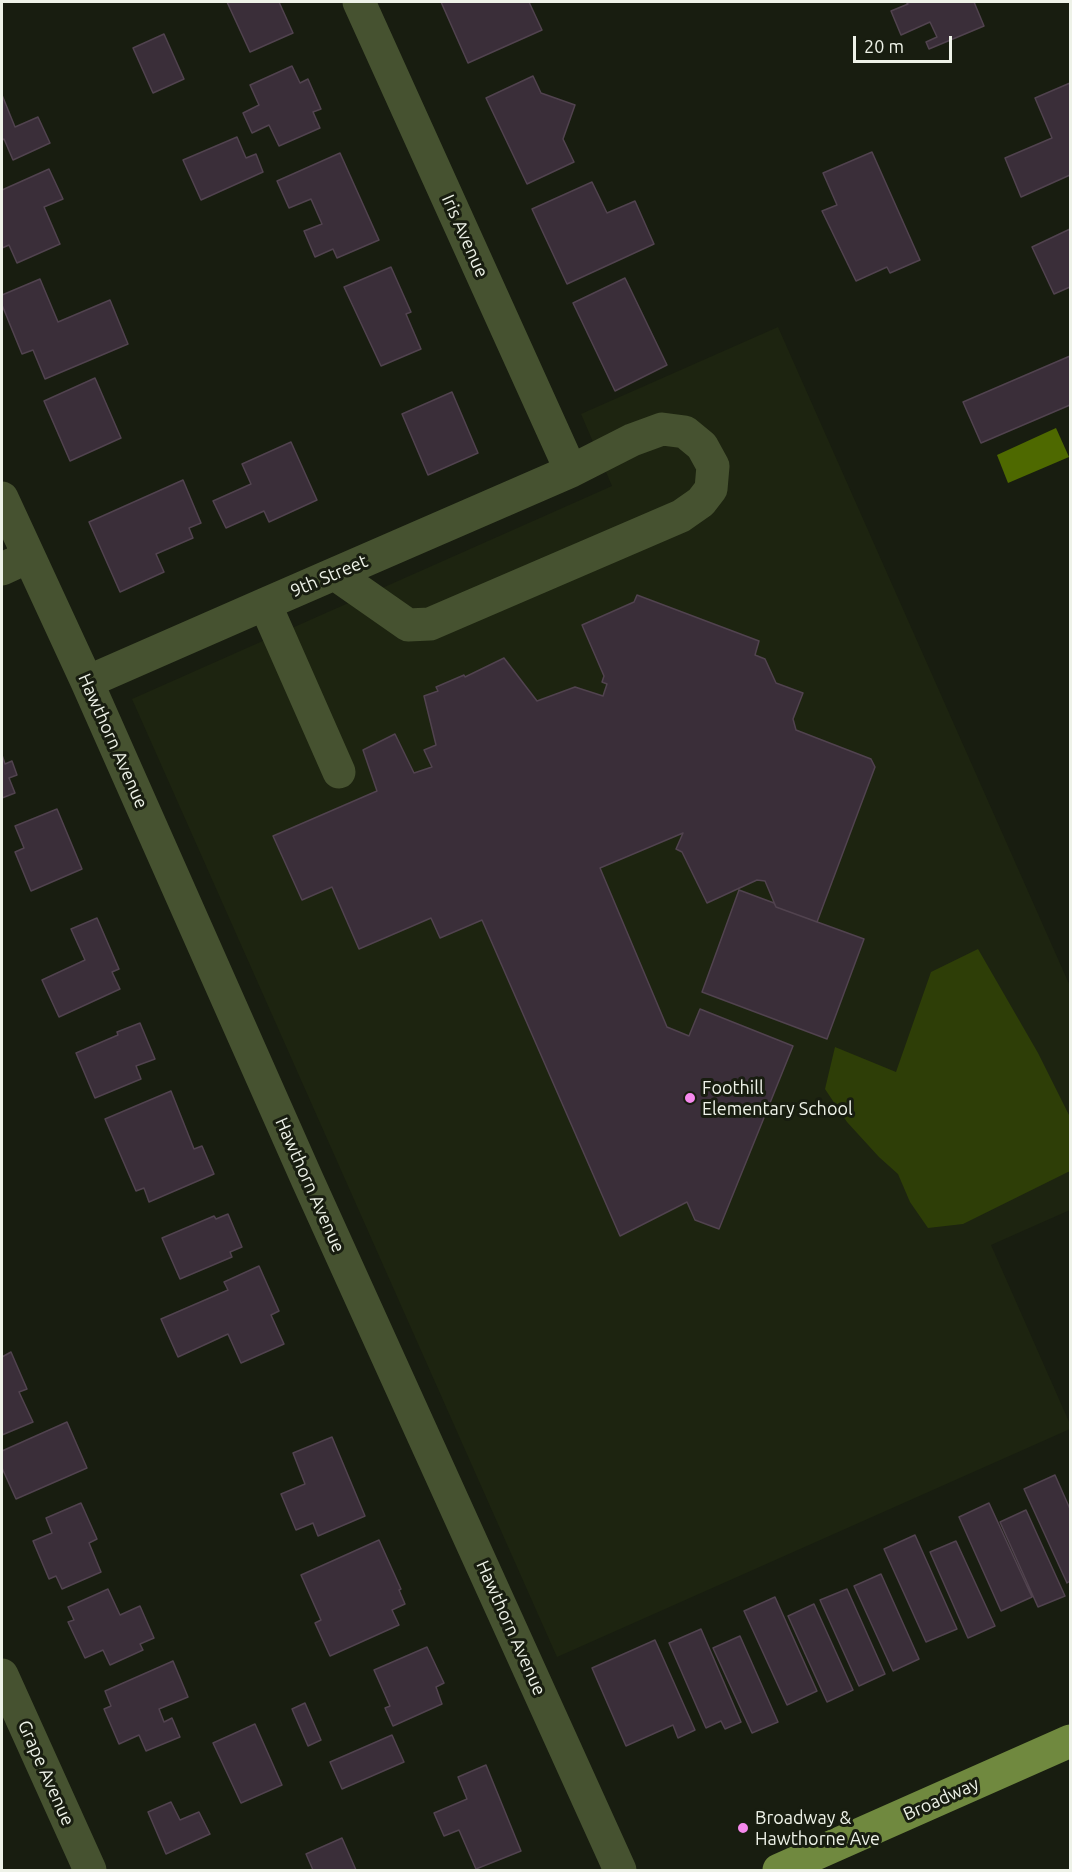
<!DOCTYPE html>
<html>
<head>
<meta charset="utf-8">
<style>
	body { margin:0 }
	#map { position:relative; width:1072px; height:1872px; overflow:hidden; background:#181d10; font-family:Ubuntu,sans-serif }
	canvas { display:block }
	.frame { position:absolute; inset:0; border:3px solid #eef2e8; pointer-events:none }
	.scale { position:absolute; left:853px; top:36px; width:99px; height:27px; box-sizing:border-box; border:3px solid #eef2e8; border-top:0; padding-left:8px; font-size:18px; line-height:21px; white-space:nowrap; color:#eef2e8; -webkit-text-stroke:4px #181d10; paint-order:stroke }
</style>
</head>
<body>
<div id="map">
<canvas width="1072" height="1872"></canvas>
<div class="frame"></div>
<div class="scale">20 m</div>
</div>
<script>
const context = document.querySelector('canvas').getContext('2d');
context.lineJoin = 'round';
function fill(path, color) {
  context.fillStyle = color;
  context.fill(path, 'evenodd');
}
function toPath(rows) {
  const path = new Path2D();
  for (const r of rows) {
    path.moveTo(r[0], r[1]);
    for (let i = 2; i < r.length; i += 2) path.lineTo(r[i], r[i + 1]);
  }
  return path;
}
function trace(path, color, width, dash) {
  context.strokeStyle = color;
  context.lineWidth = width;
  context.lineCap = dash ? 'butt' : 'round';
  context.setLineDash(dash || []);
  context.stroke(path);
}
function write(font, color, halo, rows, align = 'center') {
  context.font = font + ' Ubuntu,sans-serif';
  context.lineWidth = 6;
  context.setLineDash([]);
  context.textBaseline = 'middle';
  context.strokeStyle = halo;
  context.fillStyle = color;
  for (const [text, x, y, turn = 0] of rows) {
    context.save();
    context.translate(x, y);
    context.rotate((+turn || 0) * Math.PI / 180);
    context.textAlign = isNaN(turn) ? turn : align;
    if (halo) context.strokeText(text, 0, 0);
    context.fillText(text, 0, 0);
    context.restore();
  }
}
const built = toPath([
	[778,327,1070,986,1070,1210,991,1245,1070,1424,1070,1429,557,1657,132,699,612,486,581,414]
]);
const green = toPath([
	[978,949,1038,1053,1070,1117,1070,1171,963,1224,928,1228,910,1202,898,1174,879,1157,847,1122,825,1089,835,1047,896,1072,931,972]
]);
const water = toPath([
	[1056,428,1069,457,1008,483,997,455]
]);
const building = toPath([
	[227,2,279,2,293,33,250,52,227,2],
	[441,2,529,2,542,30,468,63,441,2],
	[906,2,974,2,984,26,929,49,926,42,937,37,930,22,901,35,891,11,908,4,906,2],
	[164,34,184,79,153,93,133,48,164,34],
	[292,66,300,83,308,79,321,109,313,112,320,128,279,146,269,125,252,133,243,113,259,105,250,85,292,66],
	[533,76,541,93,575,105,563,139,574,162,527,184,486,98,533,76],
	[1070,83,1070,175,1021,197,1005,158,1052,138,1035,98,1070,83],
	[2,95,15,127,38,117,50,143,13,160,4,139,2,140,2,95],
	[237,137,246,158,256,154,263,172,201,200,183,160,237,137],
	[872,152,920,260,890,273,887,267,856,281,822,211,837,205,823,173,872,152],
	[340,153,379,240,337,258,333,249,315,257,304,231,322,224,311,199,289,208,277,181,340,153],
	[49,169,63,199,44,207,60,244,17,263,9,245,2,248,2,190,49,169],
	[592,182,607,213,635,201,654,244,567,284,532,209,592,182],
	[1070,229,1070,287,1054,294,1032,247,1070,229],
	[391,267,411,312,406,314,421,349,381,366,344,287,391,267],
	[625,278,667,365,615,391,573,303,625,278],
	[40,279,58,322,110,300,128,344,45,379,33,350,22,354,2,305,2,295,40,279],
	[1070,356,1070,405,981,443,963,402,1070,356],
	[95,378,121,438,70,461,44,401,95,378],
	[452,392,478,453,428,475,402,414,452,392],
	[291,442,317,500,269,522,264,511,226,528,213,501,251,484,242,464,291,442],
	[183,480,201,523,189,528,193,538,156,554,164,572,120,592,89,522,183,480],
	[637,595,759,641,755,655,765,659,776,683,803,693,793,719,796,730,871,759,875,767,817,922,776,907,765,881,757,880,707,903,682,852,676,849,683,833,600,868,667,1027,689,1036,700,1009,793,1046,719,1229,695,1220,687,1202,620,1236,482,920,440,938,431,918,359,949,332,887,302,900,273,836,377,791,363,750,395,734,414,773,432,767,424,750,436,745,424,696,438,691,436,687,464,675,465,677,504,658,537,701,575,687,603,696,607,684,602,682,604,676,582,625,634,602,637,595],
	[2,755,5,764,12,761,17,775,9,778,15,793,2,798,2,755],
	[57,809,82,869,31,891,15,852,24,848,15,826,57,809],
	[739,890,774,903,776,907,864,939,827,1039,702,992,739,890],
	[97,918,119,969,112,972,120,989,59,1017,42,980,85,960,71,929,97,918],
	[140,1023,155,1059,136,1066,141,1079,95,1098,76,1053,118,1035,117,1032,140,1023],
	[171,1091,194,1149,202,1146,214,1174,149,1202,144,1188,136,1191,105,1119,171,1091],
	[228,1214,242,1247,230,1252,232,1257,180,1279,162,1238,214,1216,216,1219,228,1214],
	[259,1266,279,1311,271,1315,284,1344,241,1363,228,1334,178,1357,161,1319,228,1290,224,1282,259,1266],
	[11,1352,27,1389,19,1392,33,1422,2,1435,2,1357,11,1352],
	[67,1422,87,1468,16,1499,2,1468,2,1451,67,1422],
	[332,1437,365,1516,318,1536,313,1523,296,1530,281,1494,305,1484,293,1453,332,1437],
	[1055,1475,1070,1509,1070,1581,1067,1583,1024,1489,1055,1475],
	[81,1503,97,1539,89,1543,101,1572,62,1589,56,1576,49,1579,33,1541,52,1533,46,1518,81,1503],
	[989,1503,1032,1597,1001,1611,959,1517,989,1503],
	[1026,1510,1065,1596,1038,1607,1000,1522,1026,1510],
	[915,1535,957,1629,926,1642,884,1549,915,1535],
	[379,1540,401,1589,399,1590,405,1604,392,1610,399,1625,330,1656,315,1623,321,1620,301,1575,379,1540],
	[956,1541,995,1626,968,1638,930,1552,956,1541],
	[881,1574,919,1659,893,1671,854,1586,881,1574],
	[108,1589,120,1615,140,1606,154,1638,140,1644,143,1650,110,1665,103,1650,85,1658,68,1622,74,1620,68,1607,108,1589],
	[847,1589,885,1674,859,1686,820,1600,847,1589],
	[775,1597,817,1691,787,1705,744,1611,775,1597],
	[814,1604,853,1690,827,1702,788,1616,814,1604],
	[701,1629,741,1722,725,1729,721,1721,706,1728,669,1643,701,1629],
	[740,1636,778,1722,752,1733,713,1648,740,1636],
	[655,1640,695,1730,678,1738,673,1725,626,1746,592,1668,655,1640],
	[427,1647,444,1683,436,1687,442,1704,393,1726,385,1708,390,1706,374,1670,427,1647],
	[173,1661,188,1697,159,1709,164,1722,172,1718,180,1737,146,1751,139,1735,119,1744,104,1709,111,1706,105,1691,173,1661],
	[305,1703,321,1740,308,1746,292,1709,305,1703],
	[255,1724,282,1785,241,1803,213,1743,255,1724],
	[392,1735,404,1762,342,1789,330,1762,392,1735],
	[486,1765,521,1851,476,1869,459,1830,444,1836,434,1813,467,1799,458,1777,486,1765],
	[171,1802,180,1820,199,1812,210,1834,166,1854,148,1812,171,1802],
	[342,1838,356,1870,313,1870,306,1854,342,1838]
]);
const minor = toPath([
	[359,2,571,471],
	[2,498,87,682,307,1179,620,1870],
	[2,569,28,557],
	[265,604,339,772],
	[87,682,265,604,571,471,632,440,662,429,685,432,702,446,713,466,711,489,701,502,681,516,430,624,408,625,335,574],
	[2,1675,90,1870]
]);
const major = toPath([
	[779,1870,1070,1741]
]);
const markers = [
	[690,1098,6,"#f689ed"],
	[743,1828,6,"#f689ed"]
];
const streetNames = [
	["Iris Avenue",465,236,66],
	["9th Street",329,576,-23],
	["Hawthorn Avenue",113,741,66],
	["Hawthorn Avenue",310,1185,66],
	["Hawthorn Avenue",511,1628,66],
	["Grape Avenue",46,1773,66],
	["Broadway",941,1799,-24]
];
const poiNames = [
	["Foothill",702,1088],
	["Elementary School",702,1109],
	["Broadway &",755,1818],
	["Hawthorne Ave",755,1839]
];
fill(built, '#1d2410');
fill(green, '#2e3e07');
fill(water, '#4e6900');
fill(building, '#3a2e39');
trace(building, '#51434f', 1.5);
trace(minor, '#465230', 33);
trace(major, '#70893f', 33);
for (const [x, y, r, color] of markers) {
  const dot = new Path2D();
  dot.arc(x, y, r, 0, 2 * Math.PI);
  context.fillStyle = color;
  context.fill(dot);
  trace(dot, '#181d10', 2);
}
write('18px', '#eef2e8', '#181d10', streetNames);
write('18px', '#eef2e8', '#181d10', poiNames, 'left');
</script>
</body>
</html>
